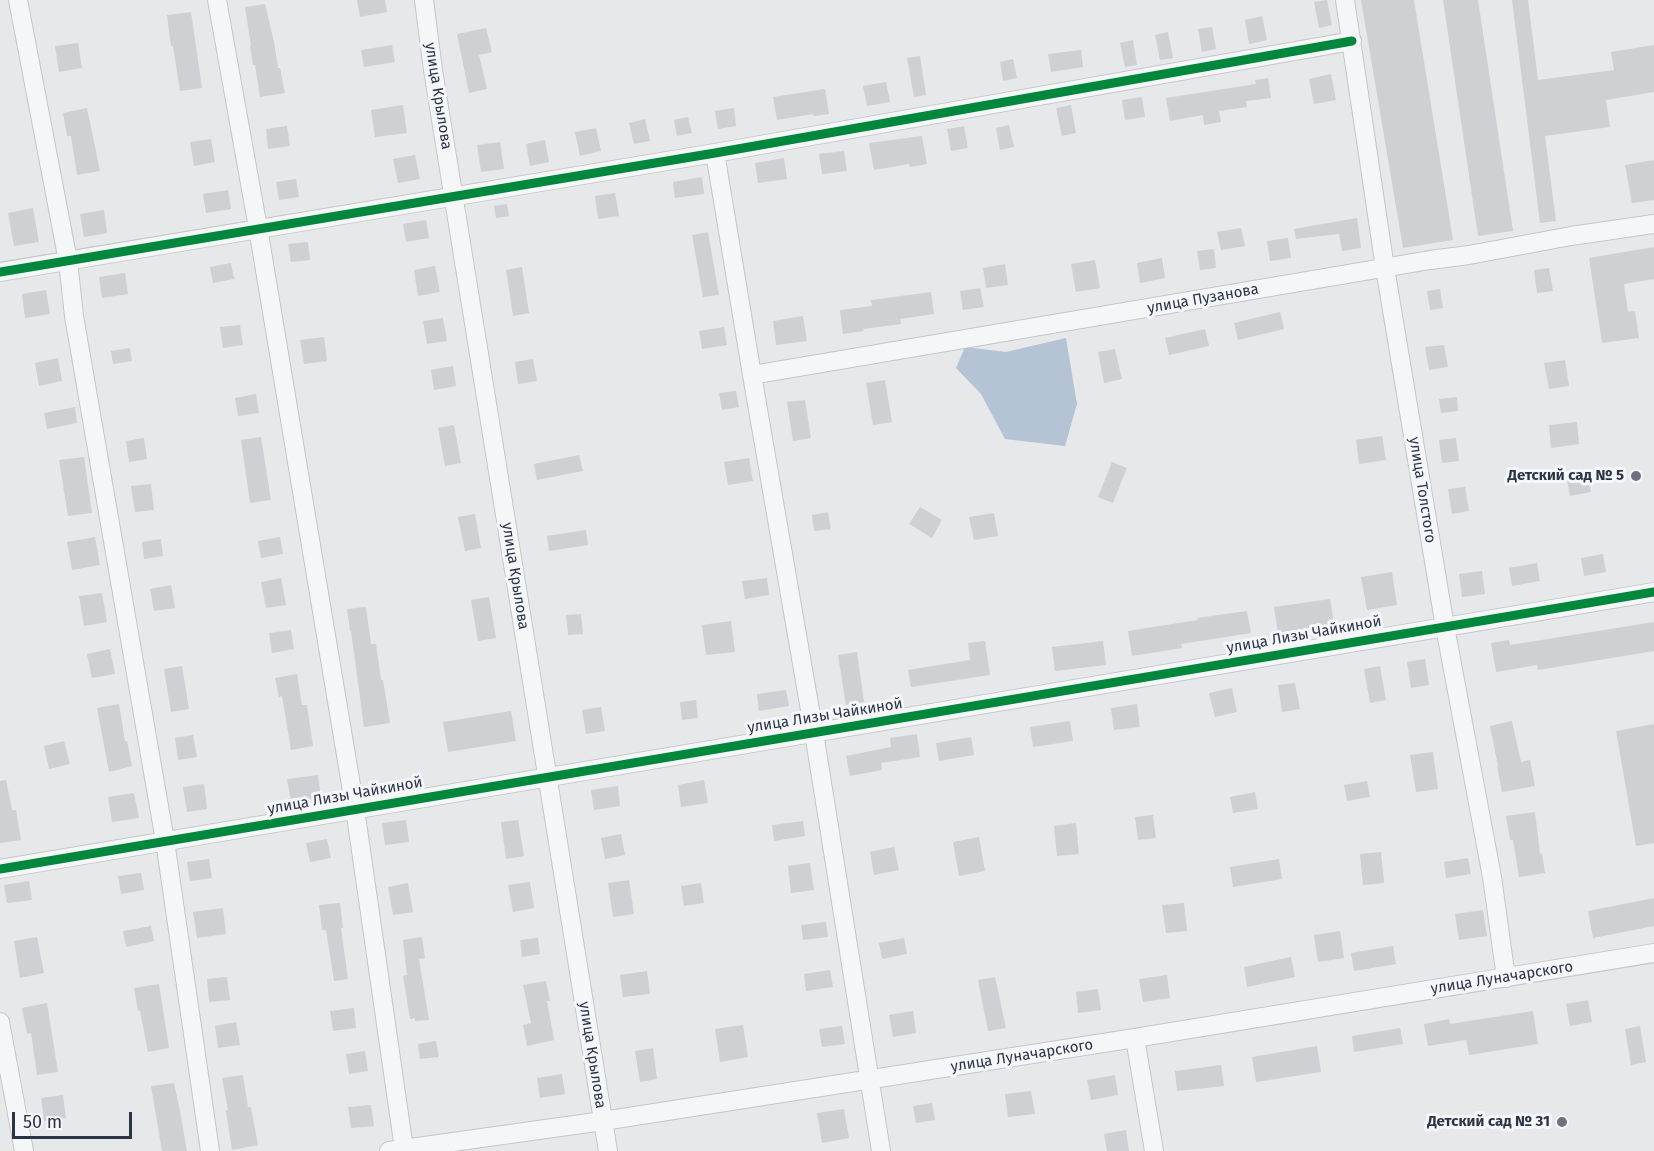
<!DOCTYPE html>
<html>
<head>
<meta charset="utf-8">
<style>
	body { margin:0 }
	#map { position:relative; width:1654px; height:1151px; overflow:hidden; background:#e6e8ea; font-family:"Fira Sans",sans-serif }
	canvas { display:block }
	.scale { position:absolute; left:12px; top:1112px; width:120px; height:27px; box-sizing:border-box; border:3px solid #2b3445; border-top:0; padding-left:8px; font-size:18px; line-height:21px; white-space:nowrap; color:#2b3445; -webkit-text-stroke:4px #f4f6f9; paint-order:stroke }
</style>
</head>
<body>
<div id="map">
<canvas width="1654" height="1151"></canvas>
<div class="scale">50 m</div>
</div>
<script>
const context = document.querySelector('canvas').getContext('2d');
context.lineJoin = 'round';
function fill(path, color) {
  context.fillStyle = color;
  context.fill(path, 'evenodd');
}
function toPath(rows) {
  const path = new Path2D();
  for (const r of rows) {
    path.moveTo(r[0], r[1]);
    for (let i = 2; i < r.length; i += 2) path.lineTo(r[i], r[i + 1]);
  }
  return path;
}
function trace(path, color, width, dash) {
  context.strokeStyle = color;
  context.lineWidth = width;
  context.lineCap = dash ? 'butt' : 'round';
  context.setLineDash(dash || []);
  context.stroke(path);
}
function write(font, color, halo, rows, align = 'center') {
  context.font = font + ' "Fira Sans",sans-serif';
  context.lineWidth = 6;
  context.setLineDash([]);
  context.textBaseline = 'middle';
  context.strokeStyle = halo;
  context.fillStyle = color;
  for (const [text, x, y, turn = 0] of rows) {
    context.save();
    context.translate(x, y);
    context.rotate((+turn || 0) * Math.PI / 180);
    context.textAlign = isNaN(turn) ? turn : align;
    if (halo) context.strokeText(text, 0, 0);
    context.fillText(text, 0, 0);
    context.restore();
  }
}
const water = toPath([
	[1066,338,1077,404,1065,446,1005,439,981,394,956,368,965,347,1006,352]
]);
const building = toPath([
	[357,0,385,0,387,12,360,17],
	[1327,0,1332,25,1319,28,1314,2],
	[1361,0,1414,0,1453,240,1403,248],
	[1443,0,1478,0,1513,231,1478,236],
	[1512,0,1528,0,1538,80,1614,70,1611,52,1654,45,1654,92,1606,100,1610,127,1545,136,1556,221,1540,223],
	[265,4,274,42,278,68,280,68,285,93,260,97,255,65,253,65,250,46,251,46,245,7],
	[191,12,202,88,180,91,173,46,171,46,167,15],
	[1262,16,1267,40,1249,44,1245,20],
	[1212,27,1216,49,1202,52,1198,29],
	[486,28,492,52,479,55,487,89,469,93,457,34],
	[1168,32,1173,58,1160,60,1155,35],
	[1133,40,1137,65,1125,67,1120,43],
	[78,43,82,68,59,72,55,46],
	[392,45,395,62,364,67,361,50],
	[1081,50,1083,67,1051,72,1048,54],
	[920,56,926,95,914,97,907,58],
	[1013,59,1017,78,1003,81,1000,62],
	[1331,74,1336,100,1314,104,1309,79],
	[1268,78,1271,98,1246,101,1247,107,1219,111,1221,122,1204,125,1203,115,1170,121,1166,98,1256,84,1255,80],
	[886,82,890,102,867,106,863,86],
	[825,89,829,114,814,116,813,114,777,120,773,97],
	[1142,97,1145,117,1125,120,1122,100],
	[403,105,407,133,375,137,371,110],
	[1071,105,1076,133,1062,136,1056,108],
	[87,108,100,171,77,175,71,136,67,136,63,113],
	[734,108,736,126,718,129,715,111],
	[688,117,692,133,677,136,674,120],
	[645,119,650,141,634,144,629,123],
	[1009,125,1014,147,1000,150,996,128],
	[287,126,290,146,268,149,266,129],
	[964,126,968,148,951,151,947,129],
	[596,128,601,151,580,156,575,132],
	[922,136,927,164,910,167,909,164,874,170,869,143],
	[211,139,215,162,194,166,190,142],
	[545,140,549,162,530,166,526,144],
	[500,142,504,169,481,172,477,145],
	[844,151,847,171,822,174,819,154],
	[415,155,420,179,398,183,393,159],
	[784,158,787,179,758,183,755,163],
	[1654,160,1654,200,1632,203,1625,165],
	[702,177,704,194,675,198,673,182],
	[296,179,299,197,279,200,276,182],
	[228,190,231,209,206,213,203,194],
	[615,193,619,216,598,219,595,196],
	[507,204,509,216,496,218,494,206],
	[33,208,39,242,14,246,8,213],
	[104,210,107,233,84,237,80,214],
	[1357,218,1361,248,1342,251,1339,234,1296,239,1294,229],
	[426,220,429,238,406,242,403,224],
	[1241,228,1245,246,1221,250,1217,232],
	[708,232,719,295,703,297,692,235],
	[1288,238,1291,258,1270,261,1267,241],
	[308,242,310,260,291,262,288,244],
	[1654,247,1654,279,1624,284,1628,312,1635,311,1639,338,1602,343,1589,258],
	[1214,249,1216,268,1200,270,1197,251],
	[1162,258,1165,278,1140,283,1137,263],
	[1095,260,1100,288,1076,292,1071,264],
	[231,263,234,279,213,283,210,267],
	[1005,264,1008,285,986,288,983,268],
	[435,266,440,292,418,296,414,270],
	[522,267,529,313,513,316,506,270],
	[1549,268,1553,291,1537,293,1534,270],
	[125,273,128,294,102,298,99,277],
	[980,288,984,307,963,310,960,291],
	[1440,289,1443,308,1430,310,1427,291],
	[46,290,50,314,25,318,22,294],
	[931,292,934,314,900,319,901,324,863,329,864,331,843,334,840,310,872,306,871,300],
	[1280,312,1284,329,1238,340,1234,323],
	[803,316,807,341,776,345,773,321],
	[443,318,447,341,427,344,423,321],
	[240,325,243,345,223,348,220,327],
	[724,327,727,345,702,349,699,331],
	[1205,329,1209,346,1169,355,1165,338],
	[324,337,327,361,304,364,300,340],
	[1444,345,1448,367,1429,370,1425,347],
	[130,348,132,361,113,364,111,351],
	[1115,349,1122,379,1104,383,1098,352],
	[58,358,62,381,39,386,35,363],
	[533,359,537,381,518,384,515,362],
	[1565,360,1569,386,1549,389,1544,363],
	[453,366,456,386,434,390,431,370],
	[885,380,892,422,873,425,866,383],
	[736,391,739,407,722,410,719,393],
	[256,394,259,413,238,416,235,398],
	[1457,397,1458,411,1441,413,1439,399],
	[805,400,811,438,793,441,787,402],
	[75,407,77,423,47,429,44,413],
	[1577,422,1579,444,1551,448,1549,425],
	[454,425,461,463,445,466,438,428],
	[1382,436,1386,460,1359,464,1356,440],
	[261,437,271,500,250,503,241,440],
	[144,438,147,459,129,462,126,441],
	[1456,438,1459,461,1442,463,1439,440],
	[579,455,583,471,537,480,534,464],
	[84,457,92,513,68,516,59,460],
	[749,458,753,481,728,485,724,462],
	[1112,462,1127,468,1113,503,1098,497],
	[1587,471,1591,492,1570,496,1566,474],
	[151,484,154,510,135,512,131,486],
	[1465,487,1469,511,1452,514,1448,489],
	[920,507,942,520,932,538,909,524],
	[828,512,831,529,814,531,812,515],
	[994,513,998,536,974,540,969,517],
	[475,514,481,548,465,551,458,517],
	[586,530,588,545,549,551,547,536],
	[95,537,100,565,72,570,67,542],
	[280,537,283,554,261,558,258,541],
	[161,539,163,556,144,559,142,542],
	[1603,554,1606,572,1584,576,1581,558],
	[1537,563,1540,581,1512,586,1509,568],
	[1482,571,1485,594,1462,597,1459,574],
	[1392,572,1397,605,1367,610,1361,577],
	[281,578,286,605,266,608,261,582],
	[767,578,769,595,745,599,742,581],
	[171,585,175,608,154,611,150,589],
	[102,593,107,622,84,626,79,596],
	[489,597,496,638,478,641,471,600],
	[1330,599,1334,624,1278,633,1274,607],
	[366,607,371,644,376,644,381,680,383,680,390,723,364,727,351,631,350,631,347,609],
	[1247,611,1251,633,1181,644,1182,648,1132,656,1128,631,1198,620,1197,618],
	[581,614,583,634,568,635,566,615],
	[731,621,735,652,706,655,702,625],
	[1654,622,1654,651,1538,670,1537,665,1496,672,1491,643,1509,640,1510,645],
	[291,630,294,649,272,653,269,633],
	[985,641,990,675,911,687,908,670,970,660,968,643],
	[1103,641,1106,665,1055,671,1052,647],
	[110,649,115,674,92,678,87,654],
	[857,652,864,702,846,705,838,655],
	[1425,659,1429,685,1411,688,1407,662],
	[182,666,189,709,171,712,164,669],
	[1380,666,1386,700,1370,703,1364,669],
	[297,674,302,705,307,705,313,746,291,750,282,696,279,697,275,678],
	[1295,683,1300,709,1282,712,1278,685],
	[1232,688,1237,712,1215,717,1209,693],
	[786,690,789,706,759,711,757,694],
	[696,700,698,718,682,720,680,702],
	[119,704,125,741,127,741,132,766,109,772,97,708],
	[1137,704,1140,727,1114,730,1111,708],
	[601,707,605,731,586,734,582,710],
	[511,711,516,741,448,752,443,722],
	[1070,721,1073,741,1033,747,1030,727],
	[1512,721,1521,762,1530,760,1535,786,1502,792,1497,766,1498,766,1490,726],
	[1654,724,1654,843,1636,846,1616,731],
	[917,734,920,757,881,763,882,770,850,776,846,756,891,747,890,738],
	[193,735,197,757,178,760,175,738],
	[971,737,974,755,939,761,936,743],
	[64,741,70,764,49,769,44,746],
	[1433,752,1438,789,1416,792,1410,755],
	[318,775,321,798,291,802,287,779],
	[6,780,12,810,16,810,21,840,0,843,0,781],
	[704,780,708,803,681,807,678,785],
	[1367,781,1370,797,1347,801,1344,785],
	[204,784,207,809,187,812,183,787],
	[618,786,620,806,594,810,591,790],
	[1255,792,1258,809,1233,813,1230,797],
	[134,793,139,818,112,822,108,797],
	[1535,812,1540,854,1542,853,1545,873,1519,877,1513,840,1510,840,1506,816],
	[1153,815,1156,838,1138,840,1135,817],
	[406,820,409,842,385,845,382,823],
	[518,820,524,856,506,859,501,822],
	[803,821,805,836,774,841,772,825],
	[1076,823,1079,854,1057,856,1054,826],
	[621,834,625,855,605,859,601,838],
	[979,837,985,871,959,876,953,842],
	[327,839,331,858,310,862,306,843],
	[894,847,899,870,874,875,870,852],
	[1381,852,1384,883,1363,885,1360,854],
	[1468,858,1471,874,1446,878,1444,862],
	[209,859,212,878,190,881,187,862],
	[1279,859,1282,879,1233,887,1230,867],
	[810,863,814,890,791,893,788,866],
	[141,873,144,890,121,894,118,876],
	[629,880,634,914,613,917,608,883],
	[29,881,32,900,7,903,4,885],
	[530,882,534,908,513,912,508,885],
	[408,883,413,912,393,915,388,887],
	[701,883,704,903,684,906,681,886],
	[1654,898,1654,926,1593,938,1588,911],
	[340,903,343,928,341,928,348,979,334,981,326,930,322,930,319,905],
	[1184,903,1187,931,1166,933,1162,905],
	[223,908,226,934,197,938,193,912],
	[1483,910,1487,936,1459,940,1455,914],
	[826,922,828,937,803,940,801,925],
	[151,926,154,941,126,947,123,931],
	[1340,931,1344,958,1318,962,1314,935],
	[37,937,44,973,20,978,14,941],
	[422,937,425,958,419,959,429,1020,415,1021,415,1018,410,1019,403,976,407,975,403,940],
	[538,938,540,954,522,957,520,940],
	[904,938,907,954,882,959,879,943],
	[1393,946,1396,964,1354,971,1351,953],
	[1291,957,1295,977,1247,987,1244,967],
	[830,970,833,987,806,991,804,974],
	[647,971,650,994,623,997,620,975],
	[1167,975,1170,998,1143,1002,1139,979],
	[227,977,230,1000,209,1002,207,979],
	[995,977,1006,1028,988,1031,978,980],
	[546,981,550,1001,547,1001,554,1040,527,1046,523,1025,531,1023,523,985],
	[159,984,169,1048,148,1052,140,1011,138,1011,134,988],
	[1098,989,1101,1010,1078,1013,1076,992],
	[1588,1000,1592,1022,1570,1026,1566,1004],
	[47,1003,58,1072,37,1075,31,1033,27,1034,22,1008],
	[354,1008,356,1028,333,1031,330,1011],
	[913,1011,916,1033,893,1037,889,1015],
	[1533,1011,1538,1044,1469,1055,1466,1040,1428,1046,1424,1024,1449,1019,1450,1024],
	[236,1022,240,1045,218,1048,215,1026],
	[743,1025,748,1057,720,1062,715,1029],
	[842,1026,845,1044,822,1047,819,1029],
	[1640,1026,1646,1062,1631,1065,1625,1029],
	[1400,1028,1403,1044,1354,1052,1352,1036],
	[436,1041,439,1057,420,1059,418,1044],
	[1317,1046,1321,1072,1256,1082,1252,1057],
	[653,1048,657,1079,640,1082,635,1051],
	[365,1051,368,1071,349,1074,346,1054],
	[1221,1065,1224,1086,1177,1091,1175,1071],
	[562,1074,565,1094,540,1098,537,1078],
	[243,1075,248,1107,251,1107,258,1145,232,1150,226,1111,228,1110,222,1078],
	[1115,1075,1118,1095,1091,1100,1087,1080],
	[174,1083,180,1111,187,1151,162,1151,151,1086],
	[1031,1091,1035,1114,1008,1117,1005,1094],
	[63,1095,66,1118,44,1121,41,1098],
	[932,1103,935,1120,916,1123,913,1106],
	[371,1105,374,1126,351,1128,348,1107],
	[844,1109,849,1138,822,1143,817,1113],
	[1126,1130,1129,1151,1107,1151,1104,1134]
]);
const street = toPath([
	[18,0,68,261,74,316,165,841,210,1151],
	[217,0,258,228,355,809,404,1149],
	[424,0,433,70,608,1151],
	[1345,0,1385,268,1445,627,1492,877,1506,978],
	[715,153,752,375,814,733,881,1151],
	[0,272,715,153,1352,41],
	[752,375,1430,260,1469,255,1571,236,1654,224],
	[0,869,1654,592],
	[0,1022,24,1151],
	[1135,1038,1154,1151],
	[389,1151,603,1121,1135,1038,1654,953]
]);
const cycleway = toPath([
	[0,272,715,153,1352,41],
	[0,869,1654,592]
]);
const markers = [
	[1636,476,6,"#6c737f"],
	[1562,1122,6,"#6c737f"]
];
const streetNames = [
	["улица Крылова",438,96,81],
	["улица Пузанова",1203,299,-10],
	["улица Толстого",1422,490,81],
	["улица Крылова",515,576,81],
	["улица Лизы Чайкиной",1304,635,-10],
	["улица Лизы Чайкиной",825,716,-9],
	["улица Лизы Чайкиной",345,796,-10],
	["улица Луначарского",1502,978,-9],
	["улица Крылова",592,1055,81],
	["улица Луначарского",1022,1056,-9]
];
const poiNames = [
	["Детский сад № 5",1624,476],
	["Детский сад № 31",1550,1122]
];
fill(water, '#b4c4d5');
fill(building, '#ced0d3');
trace(street, '#c4c6c8', 20);
trace(street, '#f5f6f7', 18);
trace(cycleway, '#00873e', 9);
for (const [x, y, r, color] of markers) {
  const dot = new Path2D();
  dot.arc(x, y, r, 0, 2 * Math.PI);
  context.fillStyle = color;
  context.fill(dot);
  trace(dot, '#f4f6f9', 2);
}
write('15px', '#2b3445', '#f4f6f9', streetNames);
write('bold 15px', '#2b3445', '#f4f6f9', poiNames, 'right');
</script>
</body>
</html>
